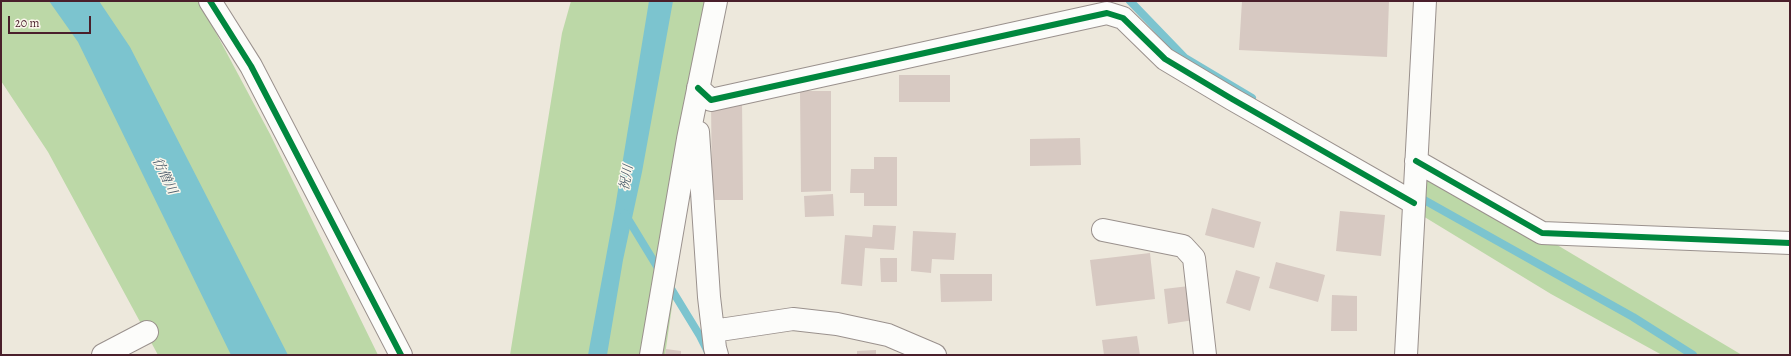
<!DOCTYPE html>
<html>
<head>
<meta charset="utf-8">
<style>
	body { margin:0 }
	#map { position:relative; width:1791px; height:356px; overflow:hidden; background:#ede8dc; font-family:Alegreya,serif }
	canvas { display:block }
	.frame { position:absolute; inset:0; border:2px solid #4a1f2b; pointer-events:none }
	.scale { position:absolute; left:8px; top:16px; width:83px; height:18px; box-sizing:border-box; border:2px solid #4a1f2b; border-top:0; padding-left:5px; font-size:12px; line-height:14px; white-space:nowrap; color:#4a1f2b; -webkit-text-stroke:3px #fbf7ec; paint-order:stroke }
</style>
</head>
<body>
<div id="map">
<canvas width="1791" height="356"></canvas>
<div class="frame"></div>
<div class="scale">20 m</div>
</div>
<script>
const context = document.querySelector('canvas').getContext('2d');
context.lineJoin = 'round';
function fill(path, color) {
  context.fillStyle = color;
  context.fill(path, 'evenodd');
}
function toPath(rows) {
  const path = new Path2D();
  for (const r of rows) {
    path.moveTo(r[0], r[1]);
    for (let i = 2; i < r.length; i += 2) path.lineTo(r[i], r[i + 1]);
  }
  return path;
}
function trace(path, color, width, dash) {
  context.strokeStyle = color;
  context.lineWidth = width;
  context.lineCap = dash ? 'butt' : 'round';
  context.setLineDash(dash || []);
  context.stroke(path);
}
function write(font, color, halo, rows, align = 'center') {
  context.font = font + ' Alegreya,"Noto Serif JP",serif';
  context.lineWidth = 3;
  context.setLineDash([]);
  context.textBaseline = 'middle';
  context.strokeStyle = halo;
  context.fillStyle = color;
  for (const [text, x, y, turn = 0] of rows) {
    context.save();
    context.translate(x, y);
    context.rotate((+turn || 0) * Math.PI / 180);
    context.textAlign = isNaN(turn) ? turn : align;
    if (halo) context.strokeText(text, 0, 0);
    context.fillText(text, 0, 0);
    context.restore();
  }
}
const green = toPath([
	[1,1,199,1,270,134,378,355,158,355,48,152,1,81],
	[571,1,716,1,665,355,510,355,562,33],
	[1416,161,1742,355,1662,355,1551,294,1413,210]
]);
const water = toPath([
	[49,1,99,1,130,47,288,355,231,355,78,42],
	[649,1,673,1,642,172,623,260,607,355,588,355,615,208]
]);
const stream = toPath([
	[1130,1,1185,58,1252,98],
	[1417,196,1633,317,1693,355],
	[625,214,661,273],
	[667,282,700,336,708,352]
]);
const building = toPath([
	[1242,1,1389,1,1387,57,1239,50],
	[899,75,950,75,950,102,899,102],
	[800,91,831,91,831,191,801,192],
	[711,100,742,100,743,200,712,200],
	[1080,138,1081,165,1030,166,1030,139],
	[874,157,897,157,897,206,864,206,864,193,850,193,851,169,874,169],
	[833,194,834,216,805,217,804,196],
	[1212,208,1261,222,1254,248,1205,235],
	[1340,211,1385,215,1381,256,1336,251],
	[873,225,896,226,894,250,865,248,862,286,841,284,845,235,872,237],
	[913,231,956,233,954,260,932,259,931,273,911,271],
	[1150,253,1155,299,1096,306,1090,260],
	[880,258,897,258,897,282,881,282],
	[1276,262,1325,275,1318,302,1269,288],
	[1236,270,1260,277,1250,311,1226,303],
	[940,274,992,274,992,301,941,302],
	[1189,286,1194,320,1168,324,1164,289],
	[1332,295,1357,296,1357,331,1331,331],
	[1137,336,1140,355,1104,355,1102,340],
	[666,349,681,351,681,355,665,355],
	[876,350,876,355,857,355,857,351]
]);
const minor = toPath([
	[210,1,251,66,401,355],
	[698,88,711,100,1107,13,1123,18,1165,59,1232,99,1414,203],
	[698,132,709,297,715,348,717,355],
	[1416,161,1542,233,1790,243],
	[1103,230,1183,246,1194,258,1205,355],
	[713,331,793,319,837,324,888,335,935,355],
	[103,355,147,332],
	[651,355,688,139,716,1],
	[1406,355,1425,1]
]);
const cycleway = toPath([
	[210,1,251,66,401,355],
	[698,88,711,100,1107,13,1123,18,1165,59,1232,99,1414,203],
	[1416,161,1542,233,1790,243]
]);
const waterNames = [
	["彷僧川",164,176,64],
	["祝川",627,178,-80]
];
fill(green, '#bcd8a7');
fill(water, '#7cc4cf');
trace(stream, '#7cc4cf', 8);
fill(building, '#d7c9c2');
trace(minor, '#9a918d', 24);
trace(minor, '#fcfcfa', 22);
trace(cycleway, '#00873e', 6);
write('italic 13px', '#4a5b6a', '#fbf7ec', waterNames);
</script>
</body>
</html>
